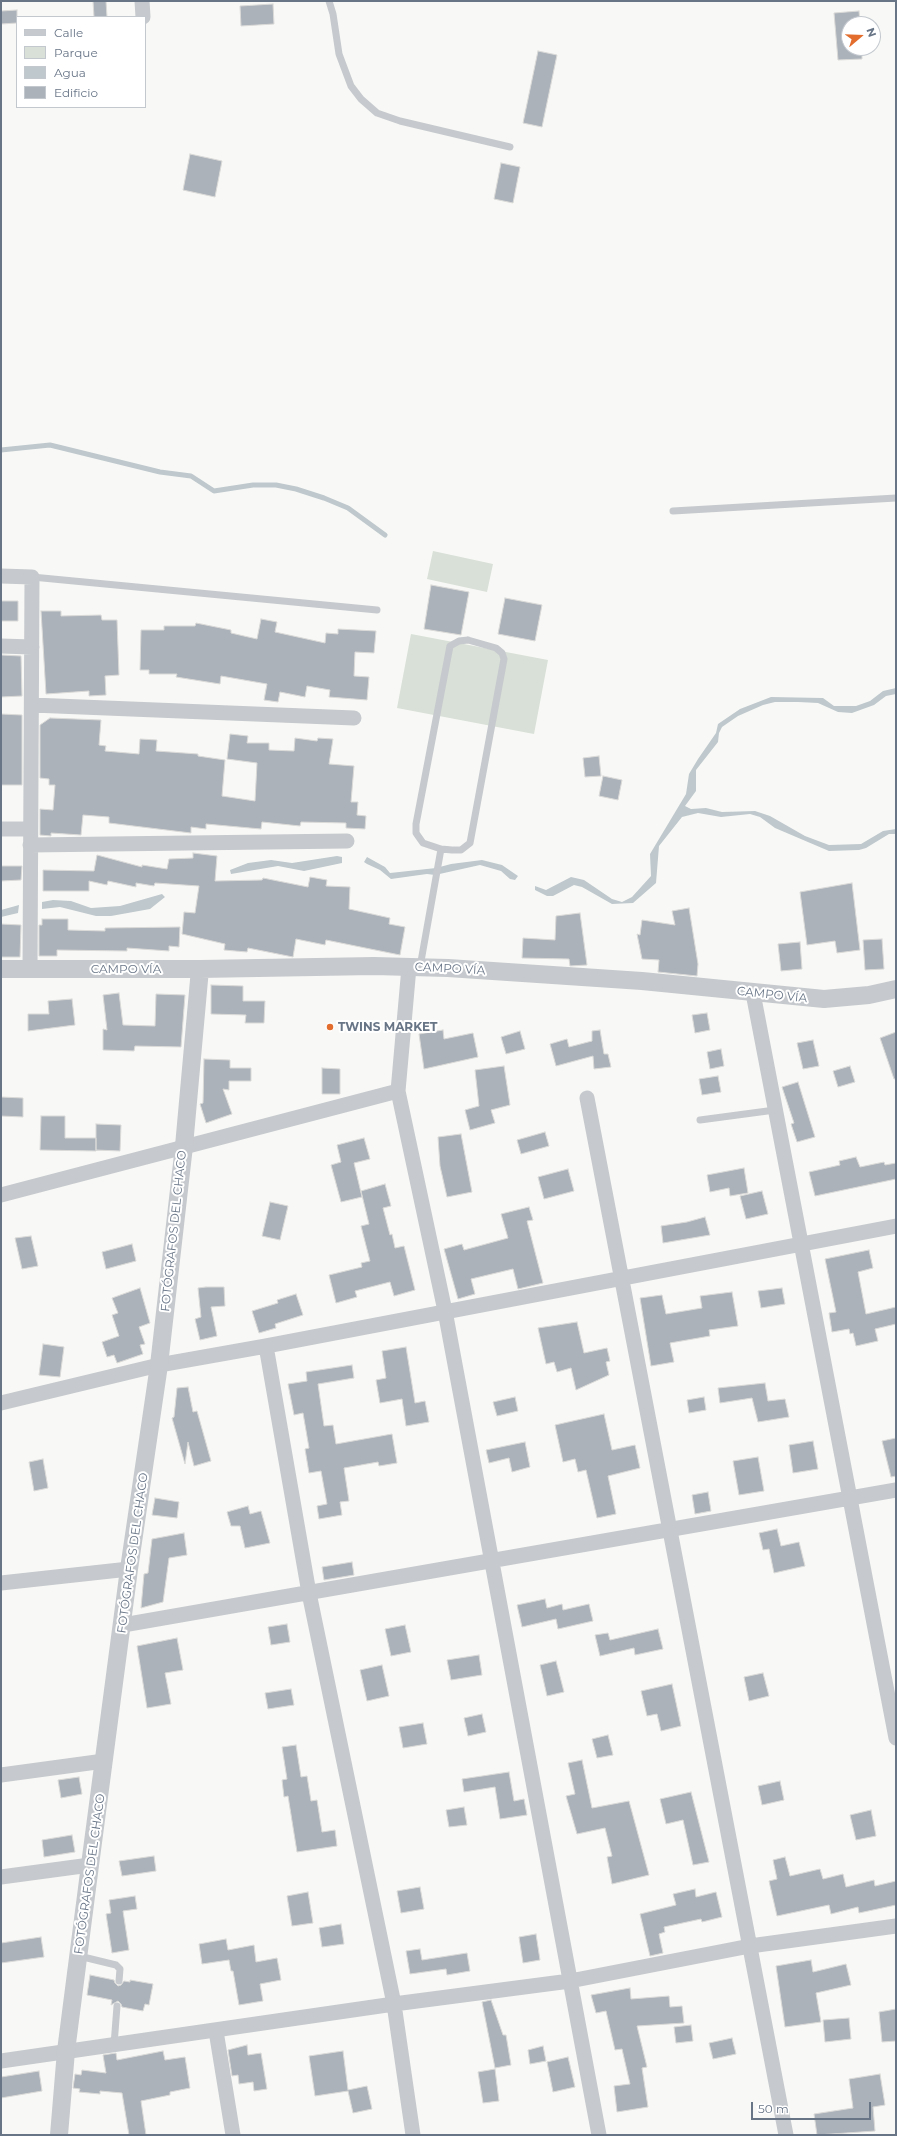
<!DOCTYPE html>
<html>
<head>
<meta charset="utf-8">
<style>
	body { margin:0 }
	#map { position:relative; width:897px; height:2136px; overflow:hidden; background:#f8f9f6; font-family:Montserrat,sans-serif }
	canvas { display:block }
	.frame { position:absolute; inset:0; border:2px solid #687587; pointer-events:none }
	.legend { position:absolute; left:16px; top:16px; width:130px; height:92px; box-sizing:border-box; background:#fff; border:1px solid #c3c8cf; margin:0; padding:5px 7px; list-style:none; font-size:12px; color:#687587 }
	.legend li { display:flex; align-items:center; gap:8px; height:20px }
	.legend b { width:20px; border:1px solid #c3c8cf }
	.north { position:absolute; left:841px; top:16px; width:40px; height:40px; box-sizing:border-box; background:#fff; border:1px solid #c3c8cf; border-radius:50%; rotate:71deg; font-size:11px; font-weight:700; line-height:16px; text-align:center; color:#687587 }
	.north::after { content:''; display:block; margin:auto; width:14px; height:18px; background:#e26d2d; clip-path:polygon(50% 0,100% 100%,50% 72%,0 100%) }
	.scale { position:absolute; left:751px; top:2102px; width:120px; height:18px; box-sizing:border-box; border:2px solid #687587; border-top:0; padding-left:5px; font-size:12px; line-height:14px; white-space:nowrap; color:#687587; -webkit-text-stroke:3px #fff; paint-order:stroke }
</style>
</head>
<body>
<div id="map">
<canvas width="897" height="2136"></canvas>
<div class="frame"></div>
<ul class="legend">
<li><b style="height:5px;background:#c6c9cd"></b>Calle</li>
<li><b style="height:11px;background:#d9e0d7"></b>Parque</li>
<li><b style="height:11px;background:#bfc8cd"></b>Agua</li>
<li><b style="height:11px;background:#acb2ba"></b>Edificio</li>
</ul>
<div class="north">N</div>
<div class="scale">50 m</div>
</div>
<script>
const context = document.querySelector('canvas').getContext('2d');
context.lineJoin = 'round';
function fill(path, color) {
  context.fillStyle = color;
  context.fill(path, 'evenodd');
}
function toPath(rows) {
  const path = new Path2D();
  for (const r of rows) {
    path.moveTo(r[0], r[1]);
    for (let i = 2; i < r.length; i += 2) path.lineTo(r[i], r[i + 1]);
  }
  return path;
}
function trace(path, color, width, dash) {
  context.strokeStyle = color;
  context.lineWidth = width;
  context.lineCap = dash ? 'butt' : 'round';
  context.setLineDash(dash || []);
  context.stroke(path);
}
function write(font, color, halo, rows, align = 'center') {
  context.font = font + ' Montserrat,sans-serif';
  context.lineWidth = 4;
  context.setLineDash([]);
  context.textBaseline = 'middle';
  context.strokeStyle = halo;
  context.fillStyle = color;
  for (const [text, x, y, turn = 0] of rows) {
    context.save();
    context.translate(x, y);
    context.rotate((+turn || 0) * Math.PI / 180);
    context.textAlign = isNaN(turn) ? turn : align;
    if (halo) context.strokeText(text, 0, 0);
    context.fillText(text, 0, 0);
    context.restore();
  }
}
const green = toPath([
	[433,551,493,564,487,592,427,579],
	[411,634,548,660,534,734,397,708]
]);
const water = toPath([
	[896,688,896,694,886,696,874,705,852,713,838,712,818,703,798,702,775,702,763,705,738,716,722,727,719,733,718,742,696,770,696,791,685,806,691,809,706,808,722,812,755,811,770,816,805,836,829,845,861,844,883,831,896,829,896,834,889,834,866,848,859,850,829,851,775,828,760,817,750,814,721,817,698,813,682,817,659,846,656,883,633,903,612,904,582,887,574,885,553,896,547,896,535,890,535,886,546,890,571,877,584,880,612,899,622,902,632,897,651,876,650,854,686,794,689,774,698,759,716,733,718,724,740,709,771,697,823,698,834,706,856,706,870,701,883,691],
	[337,856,342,857,342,863,304,871,278,866,231,874,230,870,248,863,271,860,292,863],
	[367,857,385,867,390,873,436,868,451,864,482,860,502,865,518,876,515,880,510,879,501,871,480,865,435,875,427,874,391,879,380,870,367,864,364,862],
	[162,894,165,897,150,909,111,916,96,916,60,907,42,909,42,902,53,900,71,901,91,908,120,906],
	[19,905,18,913,1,917,1,910]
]);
const stream = toPath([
	[1,450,50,445,160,472,191,476,214,491,253,485,276,485,296,489,324,498,348,508,385,535]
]);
const building = toPath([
	[93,1,106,1,107,17,94,17,93,1],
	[273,4,274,24,241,26,240,6,273,4],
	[17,10,17,23,1,24,1,11,17,10],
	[859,11,860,24,849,24,849,48,862,48,862,59,838,60,834,13,859,11],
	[538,51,557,55,542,127,523,123,538,51],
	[190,154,222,161,215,197,183,190,190,154],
	[501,163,520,167,513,203,494,199,501,163],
	[431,585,469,592,461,635,424,629,431,585],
	[505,598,542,605,535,641,498,634,505,598],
	[1,601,18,601,18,621,1,621,1,601],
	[41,611,61,611,61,616,101,615,102,620,117,620,119,675,105,676,106,695,89,696,89,691,46,694,41,611],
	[261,619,277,622,275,632,325,643,326,633,338,634,338,629,376,631,374,653,355,652,354,676,369,677,367,700,329,697,330,690,307,686,305,697,280,692,278,702,264,700,267,684,221,676,220,684,176,677,177,674,149,674,149,670,140,670,141,630,164,630,164,626,195,626,196,623,231,630,231,633,257,639,261,619],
	[1,655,21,656,22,696,1,697,1,655],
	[1,714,22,715,22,785,1,785,1,714],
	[50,718,101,720,99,745,106,746,105,751,139,754,140,739,157,740,156,751,198,754,198,756,225,760,222,796,255,801,257,763,227,759,230,734,248,736,247,743,269,743,269,750,294,751,295,738,317,741,318,738,333,739,329,764,354,766,351,802,358,802,357,815,366,816,365,829,346,828,346,823,301,822,300,826,262,822,261,829,206,824,206,829,191,827,191,833,109,823,109,817,83,815,81,835,51,833,51,836,40,835,40,809,53,810,55,785,49,785,49,779,40,778,40,725,50,718],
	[599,756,601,776,585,777,583,758,599,756],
	[603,776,622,780,618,800,599,796,603,776],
	[193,853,217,856,215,881,262,880,263,878,308,887,310,877,327,880,326,886,350,887,349,909,390,918,389,924,405,927,400,955,326,940,325,945,296,939,293,957,248,948,247,952,224,950,225,944,182,934,184,912,195,913,199,886,155,883,154,886,136,883,136,887,108,881,107,885,89,881,89,891,43,891,43,870,94,871,97,855,142,867,142,865,167,869,169,859,193,858,193,853],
	[1,866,22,866,21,880,1,881,1,866],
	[852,883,860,950,837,953,835,941,807,945,800,892,852,883],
	[689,908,698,964,697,976,658,972,659,960,642,959,637,934,640,935,642,920,675,925,672,911,689,908],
	[580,913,587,965,570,966,569,959,522,958,523,938,555,940,556,916,580,913],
	[42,919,68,919,68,930,105,931,105,928,180,927,179,947,169,946,169,951,127,948,127,951,57,950,57,956,39,956,39,925,42,925,42,919],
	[1,924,21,925,20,957,1,957,1,924],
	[882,939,884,969,865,970,863,940,882,939],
	[800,942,802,969,781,971,778,944,800,942],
	[211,985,243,986,243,1001,265,1001,264,1023,245,1023,246,1015,211,1014,211,985],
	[119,993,123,1025,155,1026,156,994,185,995,181,1047,135,1046,134,1051,103,1050,103,1029,107,1030,103,995,119,993],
	[72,999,75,1025,28,1031,28,1014,49,1014,48,1001,72,999],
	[707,1013,710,1030,695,1033,692,1015,707,1013],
	[443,1030,444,1039,473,1033,478,1057,424,1069,419,1034,443,1030],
	[600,1030,604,1054,608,1054,611,1067,594,1069,593,1056,556,1066,550,1044,567,1039,569,1047,592,1041,592,1031,600,1030],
	[520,1031,525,1049,506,1054,501,1037,520,1031],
	[896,1032,896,1079,894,1079,880,1038,896,1032],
	[813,1040,819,1066,803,1069,797,1043,813,1040],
	[721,1049,724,1066,710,1069,707,1052,721,1049],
	[204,1059,230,1060,230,1068,251,1068,251,1081,229,1081,229,1090,223,1089,232,1114,206,1123,200,1104,203,1103,204,1059],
	[504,1066,510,1105,491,1110,495,1123,470,1130,465,1110,479,1106,475,1070,504,1066],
	[850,1066,855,1082,838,1087,833,1071,850,1066],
	[322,1068,340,1069,340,1094,322,1094,322,1068],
	[718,1076,721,1092,702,1095,699,1079,718,1076],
	[798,1082,815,1137,797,1142,791,1124,794,1123,782,1087,798,1082],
	[1,1097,23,1098,23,1117,1,1116,1,1097],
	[41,1116,65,1116,65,1138,96,1138,96,1151,40,1150,41,1116],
	[96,1124,121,1125,120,1151,96,1150,96,1124],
	[545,1132,549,1146,521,1154,517,1140,545,1132],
	[461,1134,472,1192,447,1197,440,1166,438,1137,461,1134],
	[364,1138,370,1159,354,1163,362,1197,341,1202,331,1165,341,1162,337,1145,364,1138],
	[856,1157,860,1167,884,1162,885,1165,896,1163,896,1179,815,1196,809,1172,840,1165,839,1161,856,1157],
	[744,1168,748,1193,730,1196,729,1188,710,1192,707,1175,744,1168],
	[568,1169,574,1191,544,1199,538,1177,568,1169],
	[385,1184,391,1206,383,1208,390,1235,392,1234,395,1248,404,1246,415,1290,394,1296,390,1282,355,1291,357,1297,336,1303,329,1275,362,1267,361,1263,370,1261,361,1226,369,1224,361,1191,385,1184],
	[762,1191,768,1214,746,1219,740,1196,762,1191],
	[270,1202,288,1206,280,1240,262,1236,270,1202],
	[529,1207,533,1220,527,1221,543,1283,518,1289,513,1269,471,1279,475,1294,458,1299,444,1249,462,1244,464,1250,508,1238,501,1214,529,1207],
	[705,1217,710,1235,663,1243,661,1226,687,1222,705,1217],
	[31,1236,38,1266,22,1269,15,1238,31,1236],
	[132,1244,136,1261,106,1269,102,1252,132,1244],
	[869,1250,873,1268,858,1272,866,1314,896,1307,896,1324,875,1329,878,1341,856,1346,853,1333,850,1334,849,1329,832,1332,829,1313,836,1312,825,1259,869,1250],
	[206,1287,224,1287,225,1306,211,1307,217,1336,200,1340,195,1319,201,1317,198,1288,206,1287],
	[140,1288,150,1323,139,1327,145,1344,140,1345,143,1354,117,1363,114,1355,107,1357,102,1342,119,1336,112,1315,118,1313,112,1298,140,1288],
	[782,1288,785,1304,761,1308,758,1291,782,1288],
	[732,1292,738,1326,709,1330,710,1336,670,1343,674,1362,651,1366,640,1298,662,1295,666,1314,702,1308,700,1296,732,1292],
	[296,1294,303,1315,275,1324,276,1328,259,1333,252,1311,278,1303,277,1300,296,1294],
	[577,1322,584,1353,607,1348,610,1361,606,1362,609,1375,576,1390,571,1368,557,1372,554,1362,546,1364,538,1328,577,1322],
	[43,1344,64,1347,60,1377,39,1375,43,1344],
	[406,1347,415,1403,425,1401,429,1422,406,1426,402,1399,380,1403,376,1380,386,1378,382,1351,406,1347],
	[352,1365,354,1378,318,1384,324,1426,333,1425,336,1444,392,1434,397,1463,379,1466,378,1462,344,1468,349,1501,340,1502,342,1515,319,1519,317,1506,327,1504,321,1471,309,1473,305,1449,309,1448,303,1413,294,1415,288,1384,307,1381,306,1372,352,1365],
	[765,1383,768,1401,785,1399,789,1417,758,1422,752,1398,720,1403,718,1388,765,1383],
	[188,1387,193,1412,197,1411,211,1461,194,1466,188,1442,185,1464,172,1418,174,1417,177,1388,188,1387],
	[515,1397,518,1411,497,1416,493,1402,515,1397],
	[704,1397,706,1410,689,1413,687,1400,704,1397],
	[604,1414,612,1450,635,1445,640,1468,608,1476,616,1514,597,1518,586,1470,578,1472,575,1459,563,1462,555,1425,604,1414],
	[896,1438,896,1476,891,1477,882,1441,896,1438],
	[813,1441,818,1469,793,1473,789,1445,813,1441],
	[525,1442,530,1467,512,1472,509,1458,489,1463,486,1450,525,1442],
	[758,1457,764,1491,739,1495,733,1461,758,1457],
	[43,1459,48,1488,34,1491,29,1462,43,1459],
	[708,1492,711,1511,695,1514,692,1495,708,1492],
	[155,1498,179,1502,177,1518,152,1515,155,1498],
	[248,1506,250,1514,261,1511,270,1543,245,1548,240,1526,231,1526,227,1512,248,1506],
	[777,1529,781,1546,799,1542,805,1566,774,1573,769,1549,763,1550,759,1533,777,1529],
	[184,1533,187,1555,169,1558,163,1602,141,1608,144,1574,148,1573,152,1539,184,1533],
	[352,1562,354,1575,324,1580,322,1567,352,1562],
	[545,1599,547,1608,562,1604,563,1610,589,1604,593,1621,558,1629,556,1619,522,1627,517,1605,545,1599],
	[287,1624,290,1642,271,1645,268,1627,287,1624],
	[405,1625,411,1652,391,1656,385,1629,405,1625],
	[658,1629,663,1649,635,1655,634,1648,600,1656,595,1635,608,1633,610,1640,658,1629],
	[177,1638,183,1670,165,1673,171,1704,147,1708,137,1646,177,1638],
	[479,1655,482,1675,451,1680,447,1660,479,1655],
	[556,1661,564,1692,547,1696,540,1665,556,1661],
	[382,1665,389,1696,367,1701,360,1670,382,1665],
	[763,1673,769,1696,749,1701,744,1677,763,1673],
	[672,1684,681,1726,661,1731,657,1714,647,1716,641,1691,672,1684],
	[291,1689,294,1705,268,1709,265,1693,291,1689],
	[482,1714,486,1732,468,1736,464,1718,482,1714],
	[423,1723,427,1744,403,1748,399,1727,423,1723],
	[608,1735,613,1755,597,1758,592,1739,608,1735],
	[296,1745,301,1777,307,1776,311,1801,317,1800,322,1832,335,1830,337,1846,297,1852,288,1796,284,1797,282,1780,287,1779,282,1747,296,1745],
	[582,1760,592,1808,629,1801,649,1875,612,1884,607,1857,612,1856,605,1828,577,1834,566,1796,575,1794,568,1763,582,1760],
	[509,1772,514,1801,524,1799,527,1815,500,1819,495,1787,464,1792,462,1779,509,1772],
	[79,1777,82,1794,61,1798,58,1780,79,1777],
	[780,1781,784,1800,762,1805,758,1786,780,1781],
	[691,1792,709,1862,693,1865,683,1820,666,1824,660,1799,691,1792],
	[464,1807,467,1825,449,1827,446,1810,464,1807],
	[871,1810,876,1836,856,1840,850,1815,871,1810],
	[72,1835,75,1852,44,1857,42,1840,72,1835],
	[154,1856,156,1871,122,1876,119,1861,154,1856],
	[785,1857,790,1876,820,1869,823,1879,843,1874,846,1887,874,1880,875,1886,896,1881,896,1905,859,1913,858,1907,831,1914,829,1905,777,1916,769,1881,777,1879,773,1860,785,1857],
	[420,1887,424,1909,401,1913,397,1891,420,1887],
	[695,1889,696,1897,716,1892,722,1917,702,1922,701,1919,664,1927,665,1932,659,1934,663,1953,650,1956,640,1914,676,1905,673,1894,695,1889],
	[308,1892,313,1923,292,1926,287,1896,308,1892],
	[135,1896,137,1909,123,1911,129,1950,112,1953,106,1914,111,1913,109,1900,135,1896],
	[341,1924,344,1944,322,1947,319,1928,341,1924],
	[536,1934,540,1960,523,1963,519,1937,536,1934],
	[41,1937,44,1957,1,1963,1,1943,41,1937],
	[226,1939,228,1950,254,1945,256,1962,277,1958,281,1980,260,1984,263,2001,239,2005,233,1971,231,1971,229,1960,202,1964,199,1944,226,1939],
	[420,1949,422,1960,467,1953,470,1971,447,1975,446,1969,410,1974,406,1951,420,1949],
	[811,1960,813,1972,846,1964,851,1985,816,1993,821,2022,785,2027,776,1966,811,1960],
	[90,1975,114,1980,115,1983,118,1986,121,1985,124,1981,130,1982,130,1980,153,1984,149,2005,145,2004,143,2011,122,2007,121,2004,118,2001,111,2005,112,2000,87,1995,90,1975],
	[630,1988,631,1999,669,1996,670,2007,682,2006,684,2023,637,2026,647,2067,642,2068,648,2107,617,2112,614,2086,630,2084,622,2049,615,2050,606,2011,596,2013,591,1995,630,1988],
	[491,2000,503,2035,506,2035,511,2065,495,2068,482,2002,491,2000],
	[896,2009,896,2041,882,2042,879,2012,896,2009],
	[849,2018,851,2039,825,2042,823,2020,849,2018],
	[691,2025,693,2041,676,2043,674,2027,691,2025],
	[732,2038,736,2054,713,2059,709,2043,732,2038],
	[247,2045,248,2055,261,2053,267,2089,254,2091,253,2082,239,2084,238,2075,232,2076,228,2050,247,2045],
	[543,2046,546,2061,530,2064,528,2050,543,2046],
	[163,2051,165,2060,185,2057,190,2088,170,2092,170,2095,141,2101,146,2135,129,2135,122,2093,100,2091,100,2094,79,2092,80,2089,73,2088,75,2074,81,2075,82,2070,106,2073,103,2055,116,2053,117,2060,163,2051],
	[343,2051,348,2090,367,2086,372,2109,353,2113,348,2091,315,2096,309,2056,343,2051],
	[568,2057,575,2087,553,2092,547,2062,568,2057],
	[495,2069,499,2101,483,2103,478,2072,495,2069],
	[39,2071,42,2091,1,2098,1,2077,39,2071],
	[880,2074,885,2105,873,2107,875,2131,817,2135,814,2114,853,2108,849,2079,880,2074]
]);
const service = toPath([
	[329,1,333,14,339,54,351,86,361,99,377,113,400,121,510,147],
	[673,511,896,498],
	[32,577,377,610],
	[468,640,496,648,502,653,504,659,470,843,461,850,452,850,441,849,423,843,416,833,416,824,450,646,459,641,468,640],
	[420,967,441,849],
	[700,1120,775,1110],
	[79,1956,116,1965,120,1969,119,1981],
	[114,2045,117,2006]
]);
const minor = toPath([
	[142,1,143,17],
	[1,576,32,577,30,969],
	[1,646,32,647],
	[32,705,354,718],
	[1,829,30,829],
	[30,845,347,841],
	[409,967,398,1091,445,1311,599,2135],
	[753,993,896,1738],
	[587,1098,786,2135],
	[1,1195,398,1091],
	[266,1346,309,1593,394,2004,413,2135],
	[1,1403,159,1365,266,1346,896,1226],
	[1,1583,129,1569],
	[123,1625,896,1490],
	[1,1775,104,1761],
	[1,1877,90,1865],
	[216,2031,233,2135],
	[1,2061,394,2004,570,1981,750,1946,896,1926]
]);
const tertiary = toPath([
	[1,969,200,969,374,966,448,968,642,981,824,999,869,995,896,989],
	[59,2135,66,2051,90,1865,129,1569,159,1365,184,1146,200,969]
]);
const markers = [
	[330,1027,4,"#e26d2d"]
];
const streetNames = [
	["CAMPO VÍA",126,969],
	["CAMPO VÍA",450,969,3],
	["CAMPO VÍA",772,995,6],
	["FOTÓGRAFOS DEL CHACO",174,1231,-84],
	["FOTÓGRAFOS DEL CHACO",133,1553,-82],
	["FOTÓGRAFOS DEL CHACO",90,1874,-82]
];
const poiNames = [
	["TWINS MARKET",338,1027]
];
fill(green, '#d9e0d7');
fill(water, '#bfc8cd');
trace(stream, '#bfc8cd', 5);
fill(building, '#acb2ba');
trace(building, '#dadad8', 1);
trace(service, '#c6c9cd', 7);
trace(minor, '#c6c9cd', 15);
trace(tertiary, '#c6c9cd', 18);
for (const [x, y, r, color] of markers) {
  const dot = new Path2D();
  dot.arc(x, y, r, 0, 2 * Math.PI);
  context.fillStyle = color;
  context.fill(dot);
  trace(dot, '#fff', 1.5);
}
write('12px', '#687587', '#fff', streetNames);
write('bold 12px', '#687587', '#fff', poiNames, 'left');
</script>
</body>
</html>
